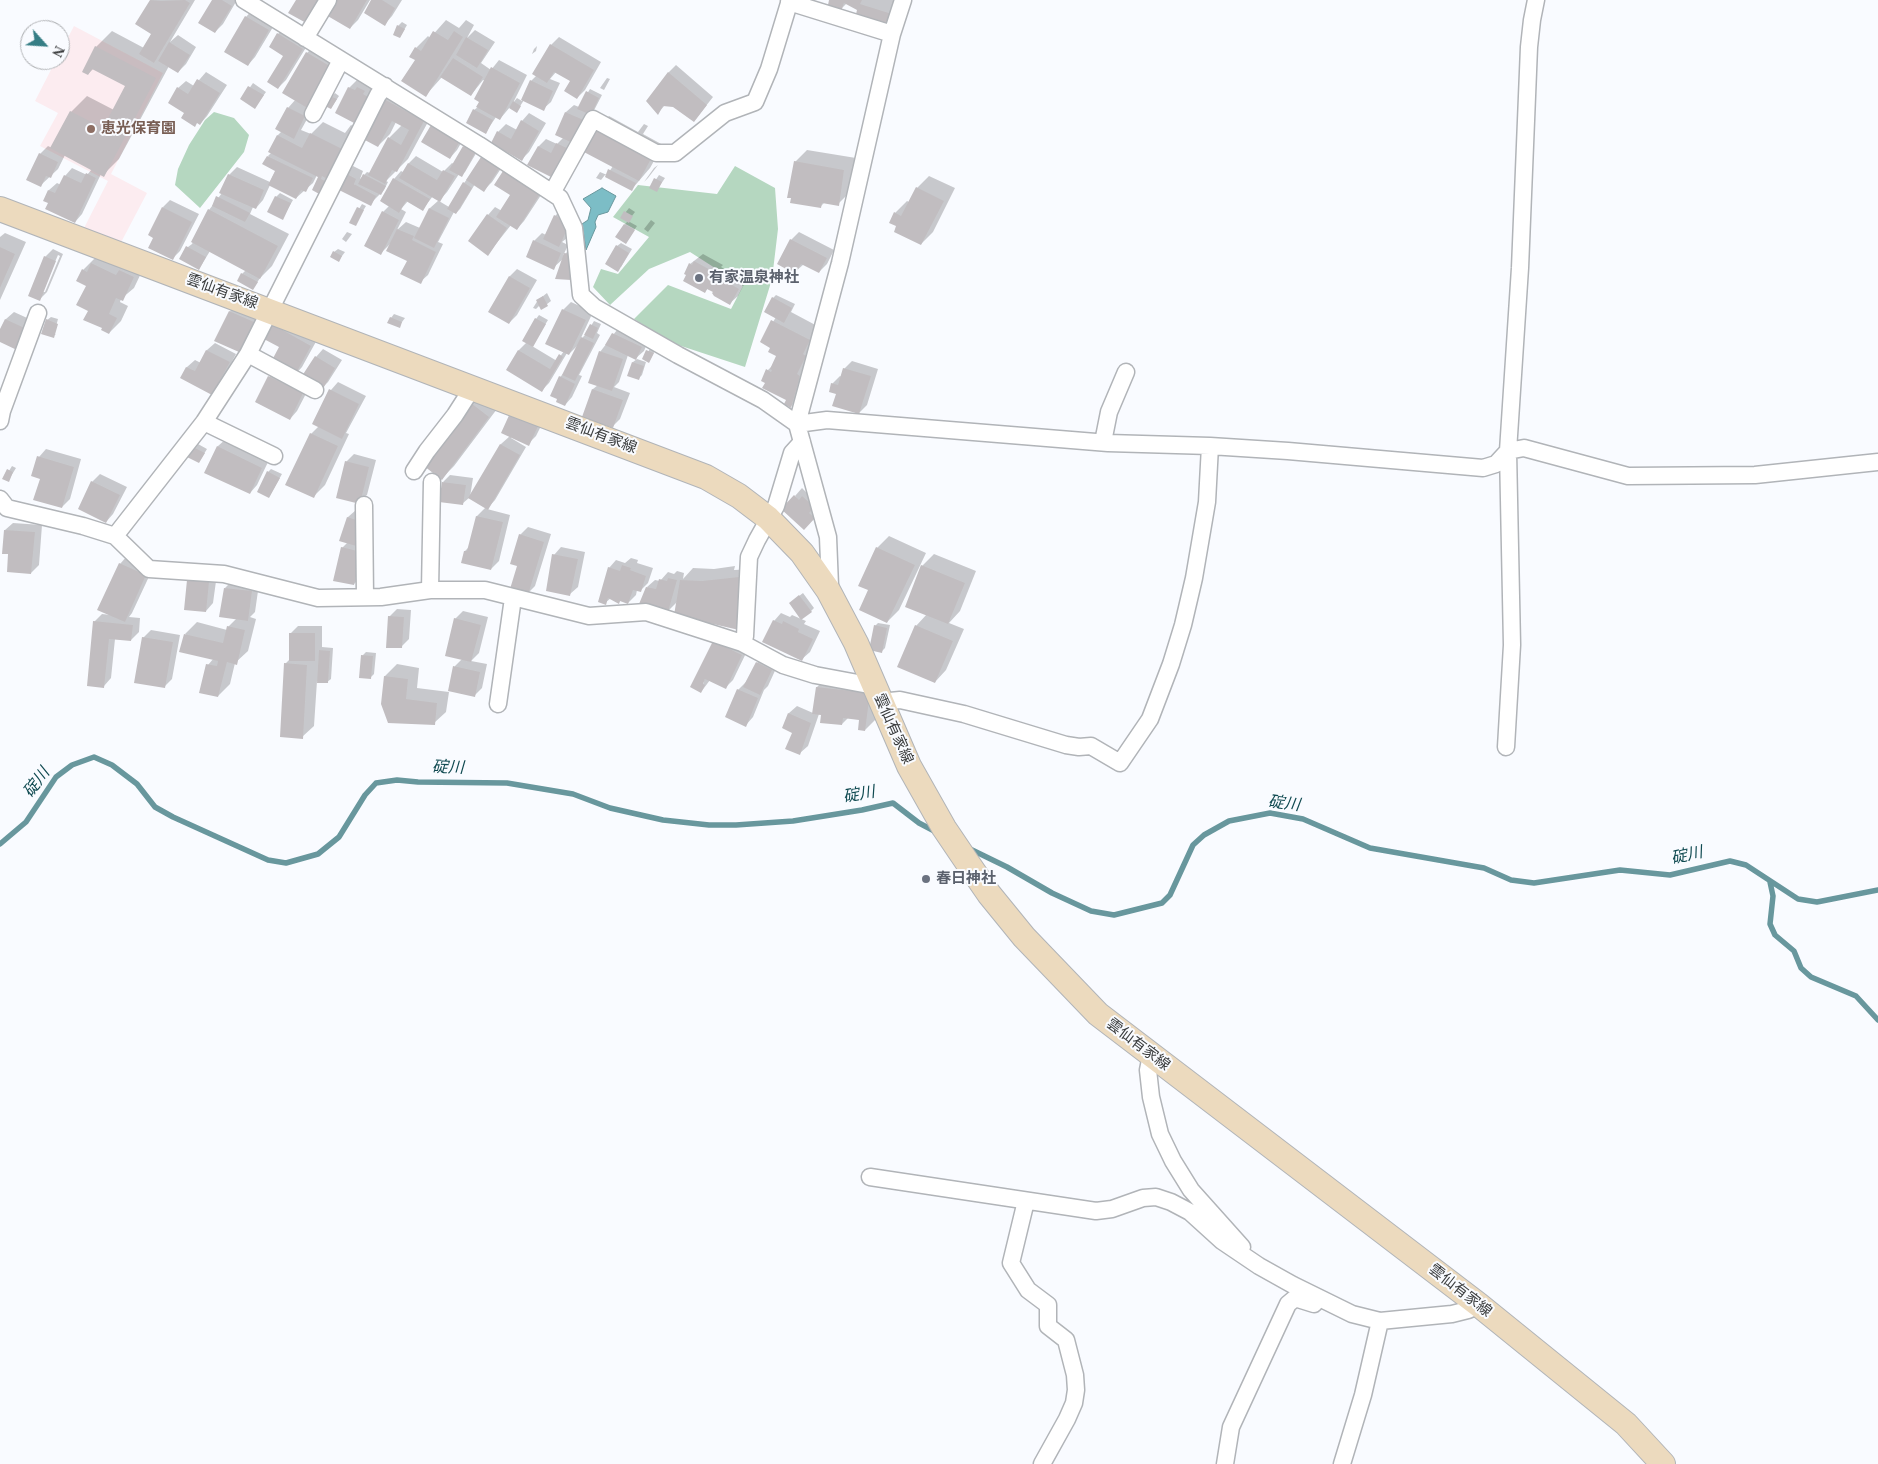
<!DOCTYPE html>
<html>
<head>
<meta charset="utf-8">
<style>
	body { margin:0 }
	#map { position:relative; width:1878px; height:1464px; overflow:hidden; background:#f9fbff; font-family:"Times New Roman",serif }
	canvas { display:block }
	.north { position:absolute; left:20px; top:20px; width:50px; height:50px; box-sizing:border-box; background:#f9fbff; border:1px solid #adafb2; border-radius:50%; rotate:116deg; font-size:14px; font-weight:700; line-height:20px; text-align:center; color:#3b3d3e }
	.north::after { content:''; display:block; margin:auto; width:18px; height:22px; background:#367e85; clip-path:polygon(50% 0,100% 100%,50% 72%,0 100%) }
</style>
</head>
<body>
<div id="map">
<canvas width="1878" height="1464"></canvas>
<div class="north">N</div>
</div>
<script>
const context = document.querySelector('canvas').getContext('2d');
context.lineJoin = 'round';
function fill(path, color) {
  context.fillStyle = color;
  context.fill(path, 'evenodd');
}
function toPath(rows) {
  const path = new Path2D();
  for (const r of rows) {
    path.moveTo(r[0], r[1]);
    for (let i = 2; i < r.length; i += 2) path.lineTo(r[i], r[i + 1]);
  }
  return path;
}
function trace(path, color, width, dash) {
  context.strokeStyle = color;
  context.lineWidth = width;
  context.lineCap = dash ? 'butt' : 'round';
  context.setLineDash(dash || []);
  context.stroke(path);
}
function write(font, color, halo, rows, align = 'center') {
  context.font = font + ' "Times New Roman","Noto Sans JP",serif';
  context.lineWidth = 4;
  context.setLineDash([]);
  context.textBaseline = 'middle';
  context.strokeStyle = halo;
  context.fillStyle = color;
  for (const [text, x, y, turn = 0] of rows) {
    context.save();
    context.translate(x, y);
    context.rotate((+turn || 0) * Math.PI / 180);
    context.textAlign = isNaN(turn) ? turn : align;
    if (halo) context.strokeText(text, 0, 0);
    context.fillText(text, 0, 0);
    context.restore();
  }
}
const education = toPath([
	[74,26,163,73,111,174,147,193,117,250,82,232,108,181,40,146,58,113,35,101,56,60,60,60,60,53]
]);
const green = toPath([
	[214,112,234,118,249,135,244,152,200,208,175,185,178,169,189,145,205,120],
	[735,166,775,188,778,229,772,279,745,367,672,343,634,319,668,285,731,309,743,286,690,252,649,269,610,305,593,287,601,269,618,274,649,237,613,217,638,185,717,194]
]);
const water = toPath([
	[602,188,616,196,608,212,598,215,595,222,596,227,586,250,582,224,588,220,591,208,583,199,602,188]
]);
const shadow = toPath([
	[151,0,195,0,170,42,178,35,196,47,186,64,178,72,169,66,119,159,103,175,101,174,82,214,75,222,49,202,49,190,57,183,61,185,65,176,72,168,87,175,92,169,65,155,58,169,41,185,40,154,48,146,52,148,71,112,87,96,114,110,127,86,94,68,88,74,83,71,96,47,112,31,144,48,152,33,137,24],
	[214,0,237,0,223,24,215,32],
	[337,0,370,0,358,20,350,28],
	[373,0,402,0,392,16,385,24],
	[830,0,896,0,888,26,847,3,840,10],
	[253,9,276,22,255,57,248,65,246,17],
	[446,20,459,28,466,20,474,25,467,38,475,30,495,42,481,63,491,70,499,60,527,75,513,103,517,98,522,101,531,81,537,75,534,74,551,45,559,37,601,62,585,90,577,98,571,81,556,72,550,79,560,83,551,102,543,109,524,100,517,111,510,107,500,119,496,117,486,132,474,110,478,107,485,81,483,80,471,95,442,77,426,95,417,60,416,48,428,36,430,38],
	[402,22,407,25,400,37,398,26],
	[286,26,310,41,286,80,278,88,285,56,278,34],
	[315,45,340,60,301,130,311,134,323,122,345,133,351,125,353,126,356,123,349,88,357,80,377,90,324,190,317,175,313,183,296,198,270,185,263,200,256,208,253,207,250,214,289,234,272,266,260,278,253,289,242,274,246,270,210,251,199,269,181,259,188,247,192,244,209,210,222,193,229,175,237,167,270,182,276,170,268,156,272,152,270,151,278,135,282,131,288,108,296,99,284,92,307,53],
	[537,46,536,51,532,54,534,49],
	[676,65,713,97,694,121,673,106,665,105,658,113,668,73],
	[206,72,227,85,207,116,200,124,186,113,178,88,186,81,194,86],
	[607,78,610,79,604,90,600,88],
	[253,83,266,92,255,107,242,99],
	[397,88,435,109,408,159,386,181,388,182,384,190,370,204,346,174,353,166,363,171,360,179,367,172,370,173,389,138,402,125,396,122,390,134,378,146,385,100],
	[590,89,602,95,563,170,529,164,539,146,546,139,557,144,564,137,557,134,566,112,574,105,579,107],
	[335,93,339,96,331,108,331,97],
	[529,113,546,123,529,152,522,159,498,132,506,124,517,130,522,121],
	[609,116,638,132,644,124,648,126,643,134,663,145,650,168,632,189,605,175,601,180,596,178,600,172,607,175,613,166,597,128],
	[439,118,467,133,457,150,450,158,432,126],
	[467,143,478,150,465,172,461,175,459,174,447,192,439,201,449,207,464,183,489,151,506,161,492,182,484,190,475,184,460,209,456,213,454,212,438,242,443,244,428,275,420,282,408,260,391,243,381,253,366,245,383,212,389,206,394,179,401,171,403,172,409,163,416,156,443,172,452,163,454,164],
	[433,196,439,200,430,208,420,228,406,222,397,230,406,212,401,209,408,201,423,209],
	[807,150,856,158,850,192,838,204,825,202,821,206,795,162],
	[512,164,547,186,524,221,517,229,511,225,488,254,488,215,495,207,502,211,512,195,504,172],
	[658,165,648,178,644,182,654,168],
	[659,175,665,178,657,190,651,187],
	[929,176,955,188,933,232,921,244,898,226,895,213,907,201,909,202,917,188],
	[280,193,293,200,282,219,276,197],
	[170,200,199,214,180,251,173,258,163,207],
	[362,204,366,206,355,224,351,222],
	[563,208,577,215,567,238,562,242,568,245,563,256,569,250,577,251,564,258,553,268,534,241,542,233,546,235,555,216],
	[629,208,635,212,628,221,637,226,626,242,625,224,628,221,622,217],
	[651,220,655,223,648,232,644,229],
	[347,232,352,234,346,242,342,239],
	[799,232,834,250,827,264,819,272,804,264,795,272,791,240],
	[5,233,26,242,0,300,0,237],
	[621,243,632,249,621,267,617,246],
	[53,249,63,254,47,292,39,300,45,257],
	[58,255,60,256,45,292,42,292],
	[338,249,345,252,339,260,334,252],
	[104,252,145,265,134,288,121,299,120,302,128,306,121,321,109,333,89,310,87,285,83,270,95,258,97,259],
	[703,254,723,265,721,267,746,281,738,296,730,303,708,288,705,292,690,264],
	[517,269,537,280,517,315,509,323,490,311,510,276],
	[547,293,551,301,542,308,540,305,536,309,533,308,538,300],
	[776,295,795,304,791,312,821,328,803,395,791,406,788,400,767,382,768,370,774,364,778,356,772,347,761,342,776,317,773,298],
	[571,302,593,312,580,340,586,334,594,321,601,324,597,333,600,335,579,375,582,376,572,397,565,405,560,377,566,371,579,344,569,354,567,353,549,383,542,390,508,370,519,350,527,342,536,319,539,315,548,320,532,346,557,361,564,351,563,310],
	[237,304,260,315,246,343,239,351,230,311],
	[14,312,36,322,0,341,0,332,6,319],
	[394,314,405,318,399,326,391,318],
	[51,317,58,319,54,334,56,334,53,336,47,320],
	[271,324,318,338,302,367,293,377,301,381,316,357,323,349,342,360,328,382,320,390,311,384,297,411,290,419,256,402,269,377,277,369,281,347],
	[620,326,649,339,644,351,636,358,628,355,619,382,614,387,630,393,620,419,612,427,583,416,593,389,598,385,600,352],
	[215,343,236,354,219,386,212,394,182,378,187,367,195,360,201,363,207,350],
	[651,347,656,349,649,361,644,359],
	[637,359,646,362,642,375,638,379,628,375,633,362],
	[852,361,878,369,867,405,859,413,837,393,832,384,840,376,842,377,844,369],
	[338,382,366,396,346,433,349,434,325,485,313,497,311,434,319,426,331,390],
	[484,392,500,405,454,466,442,478,472,404],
	[546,416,536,436,528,444,512,436,511,438,526,447,495,500,487,509,510,515,499,561,491,569,465,551,469,547,477,516,486,507,470,497,501,444,510,436],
	[226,439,269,460,257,485,250,493,206,472,218,446],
	[198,444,207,449,199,462,194,447],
	[46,449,81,459,70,499,62,507,41,478,39,457],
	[354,454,376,460,367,495,359,502,346,462],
	[12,466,16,468,8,481,4,479],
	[271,469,282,474,269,497,268,472],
	[100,474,127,487,113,514,106,522,92,482],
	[450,475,473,478,470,497,462,504,443,482],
	[802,488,807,493,811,489,821,510,811,521,795,496],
	[356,510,370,514,362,576,354,584,342,548,348,542,341,540,348,517],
	[13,523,42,525,39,565,31,573,9,553,5,530],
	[528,527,551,534,535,586,528,593,520,535],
	[889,536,926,553,899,610,887,622,870,590,877,548],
	[561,547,585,552,578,587,570,594,554,555],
	[934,554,976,571,960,611,949,623,964,629,946,670,935,682,916,626,927,614,922,566],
	[127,556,153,568,132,613,129,617,140,618,139,632,131,640,115,639,111,678,104,686,94,622,102,614,111,615,120,564],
	[631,558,638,560,637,563,653,568,648,583,640,591,637,590,636,595,628,603,621,600,619,602,611,598,605,603,609,568,616,560,625,563],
	[735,566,734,570,754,569,752,573,678,601,668,611,647,587,655,580,660,581,668,572,674,574,677,571,684,573,683,579,693,568,714,569],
	[196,572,217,574,213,603,206,611,185,609,188,580],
	[233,580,259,584,255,612,250,617,256,619,248,651,235,663,230,684,218,696,208,665,214,658,185,634,197,622,227,630,228,627,237,618,225,588],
	[803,593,814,608,811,611,794,600],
	[397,609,411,610,409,639,401,647,389,617],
	[463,611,488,617,479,653,471,661,487,664,482,688,474,696,449,690,455,666,462,659,455,619],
	[781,613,790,617,792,615,806,621,804,624,820,631,810,652,802,659,774,621],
	[878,623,890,625,885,648,882,651,875,626],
	[298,626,322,626,322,647,333,648,331,679,327,682,317,681,314,726,302,737,285,664,290,659,290,634],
	[151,630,180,635,172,679,164,687,143,638],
	[714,642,749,647,733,680,726,687,710,680,701,692],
	[366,652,376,653,374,674,370,678,363,655],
	[764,655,779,662,768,686,764,690,753,717,746,725,738,690,746,682,757,663],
	[397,664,419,668,417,688,449,692,446,712,434,723,383,704,385,676],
	[829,675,881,681,877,718,865,730,860,719,848,718,842,724,819,714,808,746,800,753,793,732,784,728,789,713,797,706,813,713,817,687]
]);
const stream = toPath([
	[0,844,26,822,56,777,72,765,94,757,112,765,137,784,155,807,173,817,268,860,286,863,318,854,339,837,365,795,376,783,397,780,418,782,507,783,573,794,610,808,663,820,709,825,736,825,793,821,862,810,893,803,919,823,938,833],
	[968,848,1007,867,1052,893,1091,911,1114,915,1162,903,1170,895,1193,845,1204,835,1229,821,1270,813,1303,819,1370,848,1484,868,1511,880,1534,883,1620,870,1670,875,1730,861,1746,865,1798,899,1817,902,1878,890],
	[1770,882,1773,896,1770,924,1775,935,1794,951,1801,968,1811,977,1856,996,1878,1020]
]);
const building = toPath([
	[150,0,161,1,185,0,190,3,154,63,139,54,151,34,135,24],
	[212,0,222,0,232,6,215,33,198,23],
	[296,0,323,0,308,24,288,13],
	[335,0,367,0,350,29,326,15],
	[371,0,382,0,395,8,385,26,364,13],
	[829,0,862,0,860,4,892,14,888,28,855,18,857,10,844,3,841,11,828,5],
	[245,16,269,30,248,66,224,52],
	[397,25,405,29,400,38,393,35],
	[433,31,448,40,454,31,463,37,426,97,401,81,415,60,409,57,415,47,421,51],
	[277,33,303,49,278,89,267,82,283,56,269,47],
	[466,37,488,50,477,68,456,55],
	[169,42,190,55,178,73,158,61],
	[550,44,594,70,577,99,564,91,570,81,554,72,547,83,532,74],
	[95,46,156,78,104,177,50,148,70,111,103,128,125,86,92,69,88,75,82,72],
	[306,52,333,68,309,109,282,93],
	[453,58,483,77,471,96,440,77],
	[491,67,520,83,500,120,476,107,479,102,474,99],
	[668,72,707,105,694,122,673,107,663,106,658,115,646,101],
	[197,79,220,93,200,125,197,123,195,127,181,118,184,113,168,103,177,87,188,94],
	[530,80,553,91,544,111,521,100],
	[248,86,264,95,255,109,240,99],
	[348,87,355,90,357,87,365,91,363,94,370,98,356,124,335,113],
	[586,91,599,98,591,115,577,109],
	[330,96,337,99,331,109,325,106],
	[384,99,424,121,397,172,392,170,385,184,368,175,388,137,401,145,409,130,392,121,378,147,363,139],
	[513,101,521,106,517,113,509,108],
	[287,107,305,116,294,139,275,129],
	[473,109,493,120,486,134,466,123],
	[565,112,586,121,575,144,555,135],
	[521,120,539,131,522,161,491,143,497,131,511,139],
	[431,125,460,141,450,159,421,142],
	[596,127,652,157,639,181,582,151],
	[310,133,342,149,327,179,322,176,321,179,327,182,321,195,312,190,318,177,268,152,277,135,302,148],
	[556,143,571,150,555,179,527,165,538,146,551,153],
	[463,146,475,153,462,177,449,170],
	[39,153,58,162,51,178,46,176,41,187,26,180],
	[267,156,313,178,306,192,301,190,296,199,268,185,275,171,262,164],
	[481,157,499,169,484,192,466,180],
	[794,161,844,170,839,206,822,203,821,208,790,203,791,198,787,198],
	[408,163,437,180,443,170,455,176,440,202,399,178],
	[608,169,636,183,632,191,605,177],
	[503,171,540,194,517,230,496,217,510,195,494,185],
	[86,173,96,178,75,223,45,209,48,203,43,201,48,190,55,193,64,175,81,183],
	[345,173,356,179,354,184,376,196,371,206,337,189],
	[228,174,264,190,256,209,219,193],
	[363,174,386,186,381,195,358,184],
	[393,178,430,199,423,211,406,201,399,213,380,201],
	[654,178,662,182,657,192,649,188],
	[463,182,472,188,456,214,447,209],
	[916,187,944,201,921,245,894,232,896,226,889,223,894,212,901,216],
	[216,196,250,213,245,222,212,206],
	[275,196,291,203,283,220,267,212],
	[162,207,192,222,173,260,148,248,153,238,148,235],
	[357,207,364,210,356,226,349,223],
	[429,208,449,218,434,248,414,238],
	[208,209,278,246,260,279,191,242],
	[382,211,399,220,381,255,364,246],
	[624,211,633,216,629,223,620,218],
	[487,214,507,228,488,256,468,241],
	[554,215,570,223,559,247,543,239],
	[624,224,635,230,626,244,615,237],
	[397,229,414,236,412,240,436,252,421,284,400,274,407,261,386,251],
	[790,239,827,258,819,273,801,264,795,274,777,264],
	[533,240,561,253,554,270,526,257],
	[616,245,629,253,618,272,605,264],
	[186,246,206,257,199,270,179,259],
	[0,247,15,254,0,288],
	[333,251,342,256,339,262,330,257],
	[564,253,574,255,571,280,555,279],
	[44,256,56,261,40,301,28,296],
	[694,261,716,273,715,275,739,289,730,305,714,296,712,293,713,292,707,289,705,293,683,281,686,275,684,274,689,263,692,265],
	[91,263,116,275,119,270,134,277,123,301,116,298,109,314,117,318,109,334,101,330,102,328,83,320,88,311,76,305,86,286,76,281,82,269,87,272],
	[241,273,258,282,253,290,237,281],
	[509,276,530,288,509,324,488,312],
	[543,296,548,306,541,310,536,300],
	[772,297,792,308,784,323,764,312],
	[562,309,586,320,569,355,545,344],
	[229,311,254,322,239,352,214,341],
	[390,317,402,322,400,328,387,323],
	[535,318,546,324,533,347,522,341],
	[5,319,29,330,19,351,0,342,0,329],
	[46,319,58,324,54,338,41,334],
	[771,320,810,340,803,354,806,356,797,374,800,376,791,408,784,404,786,400,762,388,765,383,761,381,766,369,771,372,772,370,770,369,776,356,768,352,770,348,760,342],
	[270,323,311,346,294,377,270,364,279,347,262,338],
	[590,324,598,328,593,339,584,335],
	[612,333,642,347,636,360,605,345],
	[581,337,594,343,575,381,562,375],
	[206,350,230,362,212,395,180,378,186,367,195,371],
	[518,350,550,369,559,354,563,357,542,392,506,370],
	[646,350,654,353,649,363,642,359],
	[599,351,623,359,612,391,588,383],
	[315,356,335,368,321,392,300,379],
	[632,362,644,366,639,380,627,376],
	[843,368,871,376,859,414,832,406,836,394,829,392,831,383,838,385],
	[268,376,303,393,290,420,255,402],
	[559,376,575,384,565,406,556,402,557,399,550,396],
	[329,389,359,404,342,439,312,424],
	[592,389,623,400,613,428,582,417],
	[471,403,489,417,442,480,424,466],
	[511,411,539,424,529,446,501,433],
	[310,433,338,446,314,498,285,485],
	[500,444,520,455,488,510,468,498],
	[217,446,262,468,250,494,204,473],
	[193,447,205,453,199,463,187,457],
	[37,456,74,467,62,508,33,500,40,479,31,476],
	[345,461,369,467,360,504,336,498],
	[7,469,13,472,9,482,2,479],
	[267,471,280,478,269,498,257,492],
	[91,481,120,495,106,523,78,509],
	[442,482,466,485,463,505,439,502],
	[794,495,799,500,802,496,812,505,810,508,812,510,809,513,815,518,804,530,781,509],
	[476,516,503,522,491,570,461,563,464,551,467,551],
	[347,517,363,522,356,546,339,541],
	[4,530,35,532,31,574,7,572,8,554,2,554],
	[519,534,544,542,528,595,510,589,517,566,510,564],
	[341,547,362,552,354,585,333,581],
	[876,547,915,565,887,623,859,610,868,590,858,586],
	[552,554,578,559,570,596,546,591],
	[119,563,146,575,125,622,97,610],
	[622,565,631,568,630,570,646,576,641,592,633,590,628,604,620,601,619,604,608,598,606,605,598,602,608,567,620,571],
	[921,565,965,583,948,624,905,607],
	[748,576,739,630,674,615,680,580,702,581],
	[668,578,677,580,668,612,639,604,646,587,656,589,659,579,667,581],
	[187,580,209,582,206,612,184,610],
	[224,588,252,591,248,621,219,617],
	[799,595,812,612,801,620,789,603],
	[388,616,404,617,402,648,386,648],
	[454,618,481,625,471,662,445,656],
	[773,620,782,624,783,621,799,629,798,632,813,639,802,661,762,642],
	[93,621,133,625,131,641,109,639,104,688,87,686],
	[874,625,887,628,882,653,869,650],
	[915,625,953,641,935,683,897,667],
	[227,626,245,630,237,665,227,662,218,697,199,693,206,664,217,666,218,661,179,652,184,634,223,643],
	[289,633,315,633,315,661,289,661],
	[142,637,173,642,165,688,134,683],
	[713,641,742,655,726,689,705,679,703,684,705,685,701,693,690,687],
	[319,650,330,651,328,683,317,683],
	[361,655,373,656,371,679,359,678],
	[756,662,772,670,760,695,743,687],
	[284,663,307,665,303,739,280,737],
	[453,666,480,672,475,697,448,691],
	[384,676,408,679,406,699,437,703,435,725,388,723,381,704],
	[816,687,870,693,865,731,858,730,859,720,843,718,842,725,820,723,821,715,812,714],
	[737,689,758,698,746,727,725,717],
	[788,713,811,723,800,755,785,749,792,733,782,728]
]);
const minor = toPath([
	[244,0,479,145,560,198,574,228,581,295,594,307,678,355,763,400,797,424,827,420,1108,443,1210,446,1288,451,1483,468,1496,464,1508,451,1524,448,1628,476,1755,475,1878,462],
	[789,2,892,34],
	[305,38,328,0],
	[313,114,341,60],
	[552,193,593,119,656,153,675,153,725,113,755,102,769,69,790,0],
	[248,354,315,390],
	[0,421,2,411,38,313],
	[204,422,274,456],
	[1103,442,1109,412,1126,372],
	[414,471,427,451,455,415,473,387],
	[0,499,7,508,83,526,115,536,149,569,224,574,318,598,381,597,430,590,485,590,589,616,646,612,742,643,783,665,815,675,874,686],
	[364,505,365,597],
	[115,536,204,422,248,354,378,95,385,86],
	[430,590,432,482],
	[828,590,830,586,828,537,797,424,840,263,892,34,903,0],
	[742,643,745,636,749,557,757,540,776,506,792,453,802,442],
	[880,702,900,700,964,714,1066,745,1079,747,1091,746,1120,763,1150,719,1171,664,1183,625,1194,578,1207,502,1210,446],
	[498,704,513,598],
	[1506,747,1512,645,1508,451,1520,268,1529,47,1532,20,1536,0],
	[1151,1055,1148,1070,1151,1097,1160,1134,1173,1161,1191,1190,1242,1247],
	[870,1177,1096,1211,1112,1209,1143,1198,1156,1197,1171,1202,1190,1212,1222,1241,1259,1266,1293,1285,1352,1314,1380,1321,1452,1314,1468,1310,1479,1305],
	[1026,1201,1011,1263,1028,1290,1048,1305,1048,1326,1066,1340,1075,1375,1076,1390,1074,1403,1067,1419,1042,1464],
	[1225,1464,1231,1427,1288,1304,1294,1299,1298,1299,1314,1304],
	[1342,1464,1363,1395,1380,1321]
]);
const secondary = toPath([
	[0,209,706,477,739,496,768,518,802,553,828,590,856,643,909,766,944,828,967,862,989,894,1024,937,1098,1014,1479,1305,1626,1424,1663,1464]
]);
const markers = [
	[91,129,5,"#8d6e63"],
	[699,278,5,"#6b7280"],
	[926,879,5,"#6b7280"]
];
const educationNames = [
	["恵光保育園",101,129]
];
const worshipNames = [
	["有家温泉神社",709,278],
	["春日神社",936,879]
];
const streetNames = [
	["雲仙有家線",222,292,20],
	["雲仙有家線",601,436,21],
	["雲仙有家線",893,729,66],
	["雲仙有家線",1138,1045,37],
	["雲仙有家線",1460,1291,38]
];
const waterNames = [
	["碇川",448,768,2],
	["碇川",37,783,-53],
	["碇川",859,795,-10],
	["碇川",1284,804,7],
	["碇川",1687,856,-12]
];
fill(education, '#fcecf0');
fill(green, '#b5d7c0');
fill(water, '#7cbdc6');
trace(water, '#68979d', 1);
fill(shadow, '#0003');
trace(stream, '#68979d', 5.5);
fill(building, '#c1bdc0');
trace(minor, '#b1b4b8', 19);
trace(secondary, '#b1b4b8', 26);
trace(minor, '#fff', 16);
trace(secondary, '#ecdabe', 24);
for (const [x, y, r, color] of markers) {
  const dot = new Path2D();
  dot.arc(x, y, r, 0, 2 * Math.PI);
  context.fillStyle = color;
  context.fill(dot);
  trace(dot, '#f9fbff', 2);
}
write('bold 15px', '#785e54', '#f9fbff', educationNames, 'left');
write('bold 15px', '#5b616d', '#f9fbff', worshipNames, 'left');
write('15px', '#3b3d3e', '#f9fbff', streetNames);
write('italic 16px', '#104a51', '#f9fbff', waterNames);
</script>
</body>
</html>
